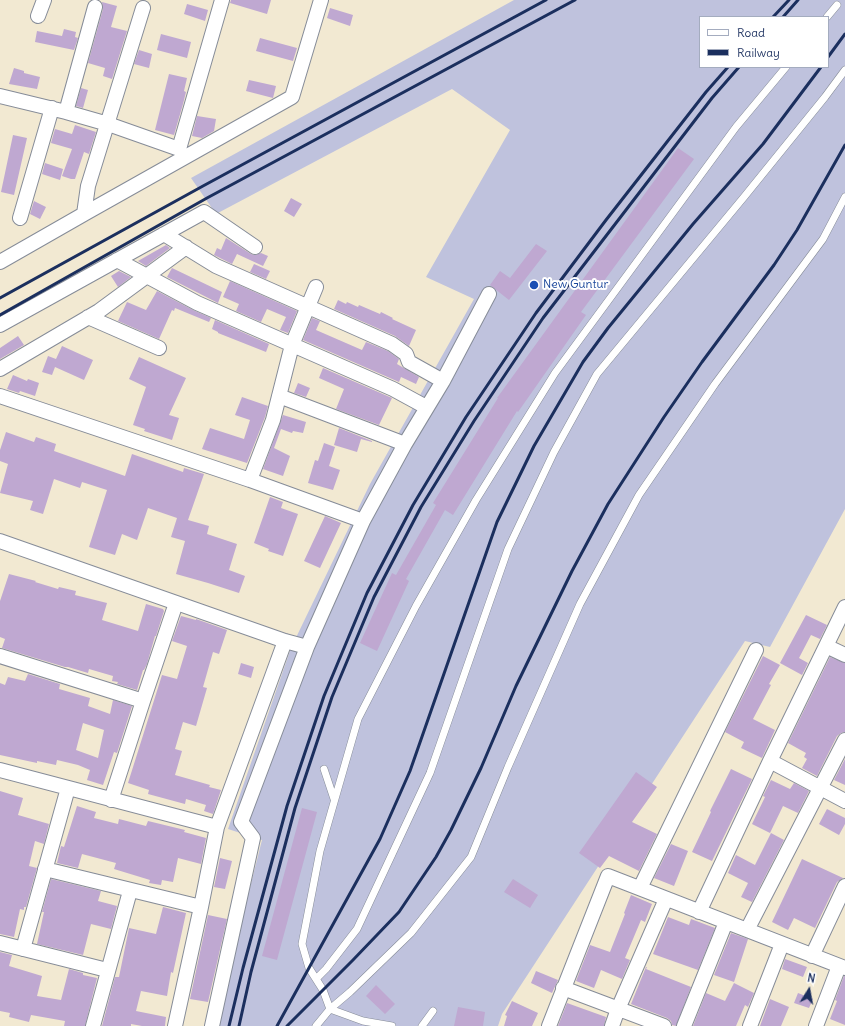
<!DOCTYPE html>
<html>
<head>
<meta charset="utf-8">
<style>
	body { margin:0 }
	#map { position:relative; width:845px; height:1026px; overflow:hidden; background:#f2e9d2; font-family:Delius,sans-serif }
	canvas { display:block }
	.legend { position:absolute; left:699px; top:16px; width:130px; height:52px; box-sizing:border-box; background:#fff; border:1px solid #a4acbf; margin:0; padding:5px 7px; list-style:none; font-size:12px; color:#1b2f5e }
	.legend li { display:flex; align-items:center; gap:8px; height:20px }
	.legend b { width:20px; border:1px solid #a4acbf }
	.north { position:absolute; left:789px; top:970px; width:40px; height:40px; -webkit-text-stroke:3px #fff; paint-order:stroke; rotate:11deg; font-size:11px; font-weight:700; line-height:16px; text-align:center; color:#1b2f5e }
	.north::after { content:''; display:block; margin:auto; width:14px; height:18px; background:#1b2f5e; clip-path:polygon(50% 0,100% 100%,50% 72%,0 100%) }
</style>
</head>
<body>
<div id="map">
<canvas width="845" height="1026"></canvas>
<ul class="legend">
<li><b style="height:5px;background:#fff"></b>Road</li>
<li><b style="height:5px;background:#1b2f5e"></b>Railway</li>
</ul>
<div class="north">N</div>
</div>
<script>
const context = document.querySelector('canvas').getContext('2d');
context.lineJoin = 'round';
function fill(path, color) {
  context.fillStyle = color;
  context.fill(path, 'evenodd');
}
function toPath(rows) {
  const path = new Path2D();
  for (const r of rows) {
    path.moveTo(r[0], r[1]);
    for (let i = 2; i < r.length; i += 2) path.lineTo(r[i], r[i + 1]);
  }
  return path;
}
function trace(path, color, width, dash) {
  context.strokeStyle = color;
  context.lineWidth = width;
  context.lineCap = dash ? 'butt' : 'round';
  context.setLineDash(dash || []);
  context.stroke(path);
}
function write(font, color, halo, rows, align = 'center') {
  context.font = font + ' Delius,sans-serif';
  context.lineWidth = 4;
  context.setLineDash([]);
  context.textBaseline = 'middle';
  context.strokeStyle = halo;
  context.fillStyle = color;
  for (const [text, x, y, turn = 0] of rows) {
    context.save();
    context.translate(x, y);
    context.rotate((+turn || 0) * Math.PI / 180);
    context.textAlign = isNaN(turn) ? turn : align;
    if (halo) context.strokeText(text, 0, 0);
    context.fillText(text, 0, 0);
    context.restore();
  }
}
const industrial = toPath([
	[514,0,845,0,845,509,770,647,745,641,502,1014,498,1026,215,1026,262,840,228,829,291,648,370,484,474,299,426,277,510,130,452,89,216,214,191,178],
	[700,17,828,17,828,67,700,67]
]);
const building = toPath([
	[231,0,271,0,267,14,230,3],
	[102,2,117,6,111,27,127,31,112,79,103,76,105,68,88,63,103,9],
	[187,4,208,10,205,21,184,14],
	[330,8,353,15,350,26,327,18],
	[64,29,76,32,75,37,78,38,74,50,35,42,37,31,62,36],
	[161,34,191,42,187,58,157,50],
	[260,38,297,48,293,61,256,51],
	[139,50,152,54,149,68,134,64],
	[14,68,24,71,24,73,40,77,37,89,9,84],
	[169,74,187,78,184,91,186,92,183,104,174,135,155,130],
	[249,80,276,86,273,98,246,91],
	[81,88,88,90,83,108,76,106],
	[197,116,216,119,214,131,202,138,192,136],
	[75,125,96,132,89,154,84,152,75,179,71,179,62,176,72,149,51,143,55,129,72,134],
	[13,135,27,138,14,195,1,192],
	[678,148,694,159,581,312,586,315,518,412,517,411,453,515,445,510,406,579,409,581,377,651,360,643,392,573,396,575,436,505,433,503,498,398,497,398],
	[45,163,63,169,60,180,42,174],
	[291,198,302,204,294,217,284,211],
	[34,201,46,207,40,219,30,214],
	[226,238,251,254,255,255,261,253,268,256,263,266,237,254,232,264,214,255,217,248,221,250],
	[536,244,547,251,509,300,490,285,500,271,510,278],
	[166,245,170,248,146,266,138,261],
	[254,264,270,271,266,279,250,272],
	[172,268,222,292,218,303,167,277],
	[119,271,131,277,118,287,111,276],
	[230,281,297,311,288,333,280,330,286,317,267,309,261,322,236,311,239,304,223,297],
	[157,291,193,310,211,318,209,322,175,308,174,311,172,310,159,339,118,321,127,302,146,310],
	[338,300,346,304,347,302,358,307,359,305,380,314,381,312,393,318,392,319,416,330,409,346,395,336,334,309],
	[312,318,320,321,316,330,362,350,366,342,388,351,399,359,397,364,419,377,416,384,401,377,399,382,303,340],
	[215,320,269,344,266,352,218,333,218,332,212,329],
	[18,336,24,345,0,359,0,348],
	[62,346,93,360,84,380,55,367,52,375,42,372,48,356,56,359],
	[139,357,186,378,169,415,179,418,172,440,144,431,145,429,133,425,146,387,129,379],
	[323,368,392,398,379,425,336,409,344,389,319,378],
	[13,375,27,381,28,379,39,383,35,396,20,391,19,393,7,389],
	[298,383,310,388,306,397,294,393],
	[242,397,268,406,265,417,247,463,202,449,210,428,244,439,250,420,235,415],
	[283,415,306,422,303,433,293,431,292,433,281,429,274,448,290,456,283,476,263,469],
	[339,428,372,441,372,442,361,439,357,452,334,445],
	[6,432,34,442,36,437,56,444,54,451,125,476,132,454,183,472,184,468,204,474,188,520,209,526,207,534,237,544,229,570,245,576,239,593,208,583,176,574,185,541,171,537,177,518,148,508,137,540,122,534,115,555,89,547,107,490,82,482,80,488,54,479,43,514,30,510,33,501,0,493,8,464,0,461,0,450],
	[324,443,335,447,329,466,340,470,333,490,308,483,315,460,318,461],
	[270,497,283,502,281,508,298,514,283,556,268,551,269,549,254,543],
	[325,516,341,523,320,568,304,561],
	[9,574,36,581,35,582,58,589,59,587,76,591,75,595,107,603,102,620,138,631,146,604,163,609,164,611,156,636,155,636,147,664,144,670,143,670,137,690,117,684,118,682,112,681,113,676,89,669,88,673,68,667,65,667,2,648,5,639,0,637,0,601],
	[806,615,827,625,820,639,811,635,799,658,808,663,802,675,780,663],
	[181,616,196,620,196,619,227,630,219,654,213,652,203,687,207,688,196,726,183,722,175,749,182,751,175,775,210,785,209,787,221,790,213,814,204,811,206,805,186,799,185,804,148,794,149,790,128,783,162,675,177,679,187,646,172,641],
	[763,656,780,665,769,684,771,685,753,719,775,730,762,758,741,748,744,742,725,732],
	[830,657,845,663,845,732,841,733,837,736,817,776,802,768,807,759,804,757,806,753,788,743],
	[241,663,254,667,251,678,238,674],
	[28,674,60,684,59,689,90,698,88,706,110,714,113,700,132,706,117,753,114,752,103,785,87,780,90,770,78,765,57,760,56,765,37,761,37,763,0,755,0,683,5,685,8,677,25,681],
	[83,723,104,730,98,758,76,750],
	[845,759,845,785,834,780],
	[731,769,752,779,712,861,692,852,711,812,710,811],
	[636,772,657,787,632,822,657,834,639,871,609,856,600,868,579,853],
	[771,780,790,789,794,783,809,791,798,813,783,806,770,833,752,824,765,797,763,796],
	[0,791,23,798,18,815,49,824,44,844,35,841,29,866,37,868,26,907,24,907,24,910,20,909,14,937,0,934],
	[77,806,96,812,94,818,118,824,119,819,146,826,148,821,185,830,184,832,206,838,201,864,178,858,173,882,162,880,161,885,149,883,150,880,114,869,116,863,82,854,78,868,57,863,61,846,64,847],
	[302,808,317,812,277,960,262,956],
	[827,809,845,818,845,824,839,835,819,824],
	[771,833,784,840,752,902,741,897,748,883,728,873,736,855,755,865],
	[671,844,688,851,674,886,654,878],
	[220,858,232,861,225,889,214,887],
	[802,859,843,878,837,882,815,928,794,918,788,930,772,922],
	[51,879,101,891,98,901,117,906,111,929,91,924,83,955,37,944,44,912,42,912],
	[513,879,538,895,530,908,504,892],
	[631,895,652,904,645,922,641,920,625,958,630,960,622,979,601,970,594,988,576,981,590,945,610,952,625,914,624,913],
	[163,907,186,913,173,973,171,972,167,996,141,991,136,1011,166,1017,165,1026,142,1026,131,1024,131,1026,102,1026,115,977,119,977,129,928,156,934],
	[208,915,227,919,208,1002,190,999],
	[668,917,689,925,691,919,715,928,698,970,653,954],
	[731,933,748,939,734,982,714,975],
	[0,952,12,955,9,966,42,976,37,996,61,1000,69,969,83,973,83,975,97,978,85,1026,64,1026,65,1021,31,1015,29,1022,9,1017,10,1013,0,1011],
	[785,959,807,967,803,977,782,969],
	[646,967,647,967,646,969,691,987,676,1026,672,1025,671,1021,667,1018,631,1004],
	[536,971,558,980,552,993,531,983],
	[844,976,845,976,845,1025,830,1019,837,1001,835,1000],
	[734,983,754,993,748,1007,745,1005,736,1026,693,1026,706,993,725,1001],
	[376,985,395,1004,385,1014,366,996],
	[798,993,813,999,809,1008,794,1003],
	[770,999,789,1007,781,1026,760,1026],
	[512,1001,538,1013,532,1026,504,1026,507,1016,505,1015],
	[567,1003,606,1017,604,1026,558,1026],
	[458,1007,485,1012,483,1026,454,1026]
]);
const service = toPath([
	[827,17,837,5],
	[324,769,334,799],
	[316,979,326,969,357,929,430,773,508,549,554,452,597,374,744,197,825,97,845,70],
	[316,1026,330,1009,350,992,411,933,471,857,508,767,580,604,639,495,715,384,823,239,845,197],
	[392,1026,363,1021,330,1009,323,990,309,968,302,944,320,851,358,719,416,606,476,500,555,373,736,127,786,67],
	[422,1026,433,1011]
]);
const minor = toPath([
	[38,16,44,0],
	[0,96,66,112,108,124,179,149,222,0],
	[66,112,95,7],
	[84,214,292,97,321,0],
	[20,218,52,108],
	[164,234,216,266,392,344,406,354,409,362,443,381],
	[117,260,197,303,393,389,426,407],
	[0,262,84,214,88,186,143,8],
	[88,317,159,348],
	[0,325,204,212,255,247],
	[0,369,99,311,186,247],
	[0,396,250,480,363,521],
	[279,396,405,444],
	[250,480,273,420,292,345,316,287],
	[0,541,285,641,307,647],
	[826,646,845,655],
	[0,656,143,701],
	[770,761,845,801],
	[0,770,217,827],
	[111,800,143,701,176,603],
	[45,869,201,907],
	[640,888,756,650],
	[699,912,770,761,845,607],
	[747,930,845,740],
	[0,943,107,970],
	[23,949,68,788],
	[812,956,845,886],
	[563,988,664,1026],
	[93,1026,130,891],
	[175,1026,201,907,217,827,285,641],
	[212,1026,253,838,241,822,307,647,363,521,405,444,443,381,489,294],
	[549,1026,608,876,845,968],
	[612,1026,618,1009,666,899],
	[684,1026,726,922],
	[750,1026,782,944],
	[816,1026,839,966]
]);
const rail = toPath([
	[773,17,789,0],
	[783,17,798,0],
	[828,57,845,34],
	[0,298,203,186,546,0],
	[0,315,207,198,575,0],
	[229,1026,243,968,287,806,324,696,367,593,413,505,466,417,536,313,606,220,706,92,728,67],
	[239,1026,251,972,295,808,332,697,374,597,421,507,474,421,543,318,712,98,739,67],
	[277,1026,380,839,410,771,497,522,534,446,583,362,608,328,693,224,763,144,821,67],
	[287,1026,353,960,399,912,436,857,451,830,481,768,516,686,572,571,608,504,664,417,702,362,774,265,797,230,845,145]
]);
const markers = [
	[534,285,5,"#1a4fb4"]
];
const transitNames = [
	["New Guntur",543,285]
];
fill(industrial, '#bfc2dd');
fill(building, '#bfa8d1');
trace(service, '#868c98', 8);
trace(minor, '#868c98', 16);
trace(service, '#fff', 7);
trace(minor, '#fff', 14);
trace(rail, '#1b2f5e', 3);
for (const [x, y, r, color] of markers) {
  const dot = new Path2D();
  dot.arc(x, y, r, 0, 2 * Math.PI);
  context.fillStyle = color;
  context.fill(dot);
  trace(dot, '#fff', 1.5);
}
write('12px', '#164399', '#fff', transitNames, 'left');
</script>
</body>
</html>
